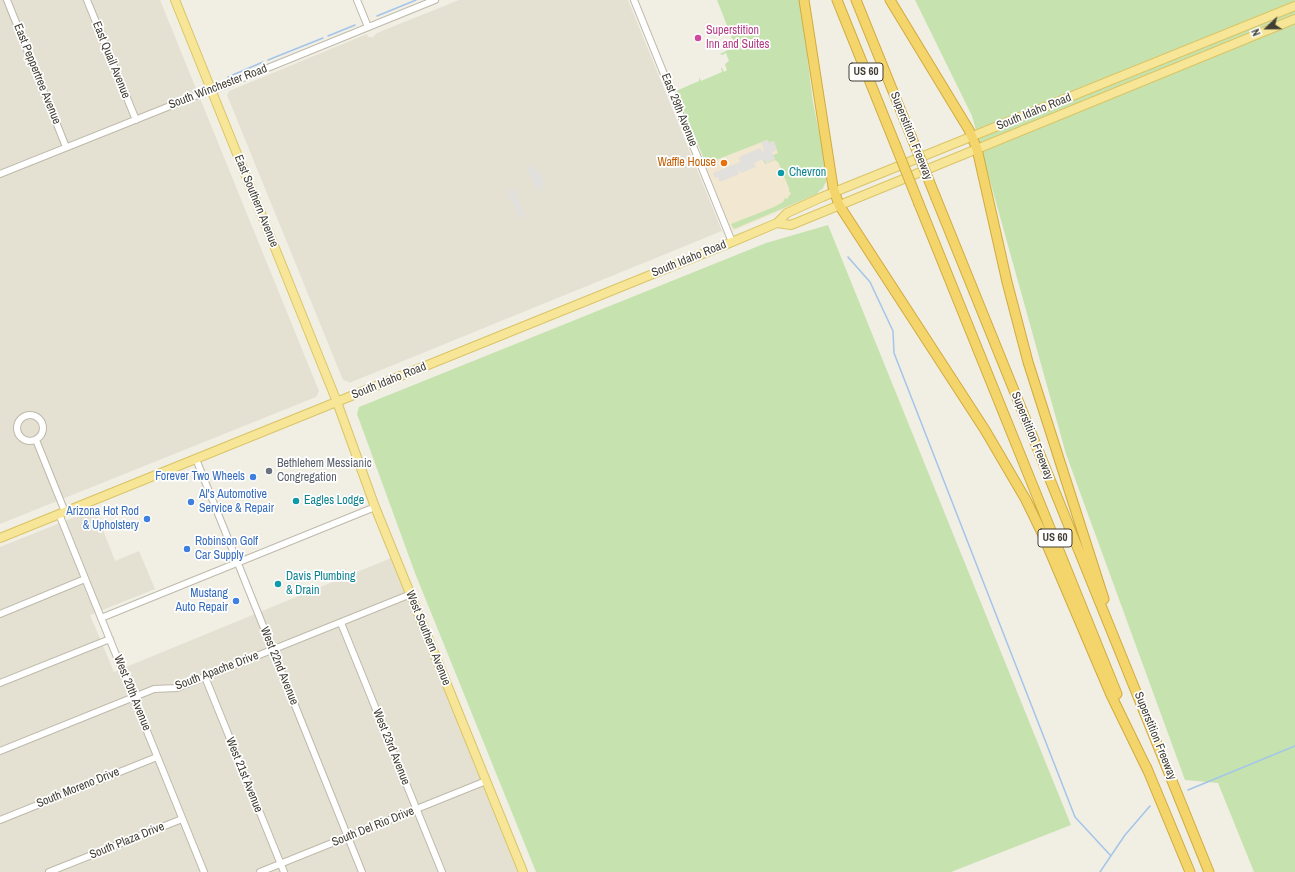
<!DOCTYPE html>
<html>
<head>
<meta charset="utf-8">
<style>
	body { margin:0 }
	#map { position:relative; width:1295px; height:872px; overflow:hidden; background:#f1eee4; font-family:"Archivo Narrow",sans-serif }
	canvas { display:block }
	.north { position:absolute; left:1247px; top:8px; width:40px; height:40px; -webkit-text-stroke:3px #fff; paint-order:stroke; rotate:248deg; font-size:11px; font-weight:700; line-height:16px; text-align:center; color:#423e34 }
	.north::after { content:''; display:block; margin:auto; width:14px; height:18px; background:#423e34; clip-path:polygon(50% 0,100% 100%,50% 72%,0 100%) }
</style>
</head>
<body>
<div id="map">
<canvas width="1295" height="872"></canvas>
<div class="north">N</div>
</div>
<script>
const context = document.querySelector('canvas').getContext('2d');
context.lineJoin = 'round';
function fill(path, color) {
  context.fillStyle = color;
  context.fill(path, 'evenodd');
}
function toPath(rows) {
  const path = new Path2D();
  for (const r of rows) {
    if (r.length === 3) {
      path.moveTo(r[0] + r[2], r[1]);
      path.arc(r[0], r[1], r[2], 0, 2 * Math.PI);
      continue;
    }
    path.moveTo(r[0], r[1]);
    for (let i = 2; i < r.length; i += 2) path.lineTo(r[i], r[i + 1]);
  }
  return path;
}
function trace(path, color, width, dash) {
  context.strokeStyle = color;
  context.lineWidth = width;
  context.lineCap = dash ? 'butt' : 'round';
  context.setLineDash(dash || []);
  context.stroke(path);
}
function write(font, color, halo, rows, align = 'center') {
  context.font = font + ' "Archivo Narrow",sans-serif';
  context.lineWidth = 3.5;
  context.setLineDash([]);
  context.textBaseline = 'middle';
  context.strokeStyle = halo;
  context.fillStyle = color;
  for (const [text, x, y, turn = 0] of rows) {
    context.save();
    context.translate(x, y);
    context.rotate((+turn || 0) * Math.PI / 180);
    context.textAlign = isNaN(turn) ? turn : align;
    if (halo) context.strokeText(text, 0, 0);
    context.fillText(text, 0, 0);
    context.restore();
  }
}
const residential = toPath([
	[0,0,160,0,319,391,316,397,0,524],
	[459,0,628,0,722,231,349,383,349,382,343,380,227,95,229,91,367,34,368,37,371,37,372,38,377,33],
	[95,509,115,561,139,551,155,589,90,615,114,672,391,558,519,872,0,872,0,547]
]);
const commercial = toPath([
	[777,135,806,200,733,231,731,228,705,165]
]);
const green = toPath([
	[717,0,800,0,813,102,825,163,826,177,826,182,822,190,821,189,817,194,734,229,731,224,774,207,783,202,785,198,787,199,791,193,789,191,789,188,778,162,775,160,765,164,763,160,764,159,766,163,775,159,773,155,778,153,773,141,769,143,767,140,706,164,676,91,699,81,699,77,701,81,722,72,721,68,722,68,724,72,727,70,725,64,729,61,726,53,722,55,720,54,735,46],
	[915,0,1295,0,1295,872,1254,872,1218,783,1185,780,1066,454,972,116],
	[828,225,1071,825,951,872,536,872,415,573,357,414,359,407,766,243]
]);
const parking = toPath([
	[768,140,769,143,774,141,777,150,772,152,775,159,766,163,763,159,754,163,756,167,741,173,738,169,739,174,720,182,718,177,715,178,713,173,740,162,739,157,760,148,763,152,764,150,761,142],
	[528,166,533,167,535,171,540,170,545,184,541,186,543,191,536,189,527,168],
	[506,188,514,189,526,218,518,216]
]);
const stream = toPath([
	[377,16,416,0],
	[328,36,355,25],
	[268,60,323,38],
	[228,77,263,62],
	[848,257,870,282,893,331,894,353,1075,817,1111,856],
	[1188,790,1295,746],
	[1100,872,1125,835,1150,806]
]);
const minor = toPath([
	[7,0,66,147],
	[87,0,136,120],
	[357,0,368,27],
	[634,0,732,242],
	[0,174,200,94,211,91,435,0],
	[30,428,13],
	[36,440,65,512],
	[196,459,362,872],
	[59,514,204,872],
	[0,614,85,579],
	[101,618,375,507],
	[341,623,442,872],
	[205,677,284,872],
	[0,683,110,639],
	[0,751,154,689,177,688,411,594],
	[0,820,157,757],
	[49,872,182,819],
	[260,872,486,781]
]);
const major = toPath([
	[175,0,337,402,375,507,523,872],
	[777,223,791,225,1295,19],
	[0,538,732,242,777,223,787,213,822,197,1295,6]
]);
const highway = toPath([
	[804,0,833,187,839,205,985,430,1026,500,1042,533,1111,695,1148,771],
	[837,0,895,144],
	[856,0,911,136],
	[890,0,969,130,977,149,1007,282,1028,362,1104,599],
	[936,198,1209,872],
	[919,204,1117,694],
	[1146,766,1190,872]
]);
const highwayBridge = toPath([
	[911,136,936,198],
	[895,144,919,204]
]);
const markers = [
	[698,38,4,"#d1479c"],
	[724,163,4,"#e8710a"],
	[781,173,4,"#0f9aa8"],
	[269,471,4,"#6b7280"],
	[253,477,4,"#3f7fe0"],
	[296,501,4,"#0f9aa8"],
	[191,502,4,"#3f7fe0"],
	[147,519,4,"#3f7fe0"],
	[187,549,4,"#3f7fe0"],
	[278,584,4,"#0f9aa8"],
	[236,601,4,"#3f7fe0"]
];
const shields = [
	[866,72,34],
	[1055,538,34]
];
const shieldNames = [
	["US 60",866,72],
	["US 60",1055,538]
];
const hotelNames = [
	["Superstition",706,31],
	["Inn and Suites",706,45]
];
const streetNames = [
	["East Quail Avenue",111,60,68],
	["East Peppertree Avenue",37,74,68],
	["South Winchester Road",218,87,-21],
	["East 29th Avenue",679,110,68],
	["South Idaho Road",1034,112,-22],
	["Superstition Freeway",911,136,68],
	["East Southern Avenue",256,201,68],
	["South Idaho Road",689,259,-22],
	["South Idaho Road",389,381,-22],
	["Superstition Freeway",1032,436,68],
	["West Southern Avenue",428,638,68],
	["West 22nd Avenue",279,666,68],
	["South Apache Drive",217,671,-21],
	["West 20th Avenue",132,693,68],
	["Superstition Freeway",1155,736,68],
	["West 23rd Avenue",391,747,68],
	["West 21st Avenue",244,775,68],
	["South Moreno Drive",78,788,-22],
	["South Del Rio Drive",373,827,-22],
	["South Plaza Drive",127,841,-22]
];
const foodNames = [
	["Waffle House",716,163]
];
const cultureNames = [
	["Chevron",789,173],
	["Eagles Lodge",304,501],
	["Davis Plumbing",286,577],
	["& Drain",286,591]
];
const worshipNames = [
	["Bethlehem Messianic",277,464],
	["Congregation",277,478]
];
const shopNames = [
	["Forever Two Wheels",245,477],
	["Al's Automotive",199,495,"left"],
	["Service & Repair",199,509,"left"],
	["Arizona Hot Rod",139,512],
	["& Upholstery",139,526],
	["Robinson Golf",195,542,"left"],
	["Car Supply",195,556,"left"],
	["Mustang",228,594],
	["Auto Repair",228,608]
];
fill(residential, '#e4e1d2');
fill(commercial, '#f2e7d0');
fill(green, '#c6e3af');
fill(parking, '#e1e0dc');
trace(stream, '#a3c5ea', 1.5);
trace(minor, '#beb9aa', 8);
trace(major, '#dac568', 10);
trace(highway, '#d1ab3d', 11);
trace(minor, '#fff', 6);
trace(major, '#f7e697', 8);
trace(highway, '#f3d56c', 9);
trace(highwayBridge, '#d1ab3d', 11, []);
trace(highwayBridge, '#f3d56c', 9);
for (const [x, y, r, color] of markers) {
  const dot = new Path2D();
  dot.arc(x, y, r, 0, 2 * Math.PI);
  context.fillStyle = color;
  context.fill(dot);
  trace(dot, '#fff', 1.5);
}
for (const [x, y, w] of shields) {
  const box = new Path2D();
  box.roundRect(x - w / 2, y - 9, w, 18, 3);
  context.fillStyle = '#fff';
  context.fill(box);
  trace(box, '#423e34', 1);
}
write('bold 11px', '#423e34', null, shieldNames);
write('12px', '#b23c85', '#fff', hotelNames, 'left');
write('12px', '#423e34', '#fff', streetNames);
write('12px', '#c56008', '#fff', foodNames, 'right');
write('12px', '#0d838f', '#fff', cultureNames, 'left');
write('12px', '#5b616d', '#fff', worshipNames, 'left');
write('12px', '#366cbe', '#fff', shopNames, 'right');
</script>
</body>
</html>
